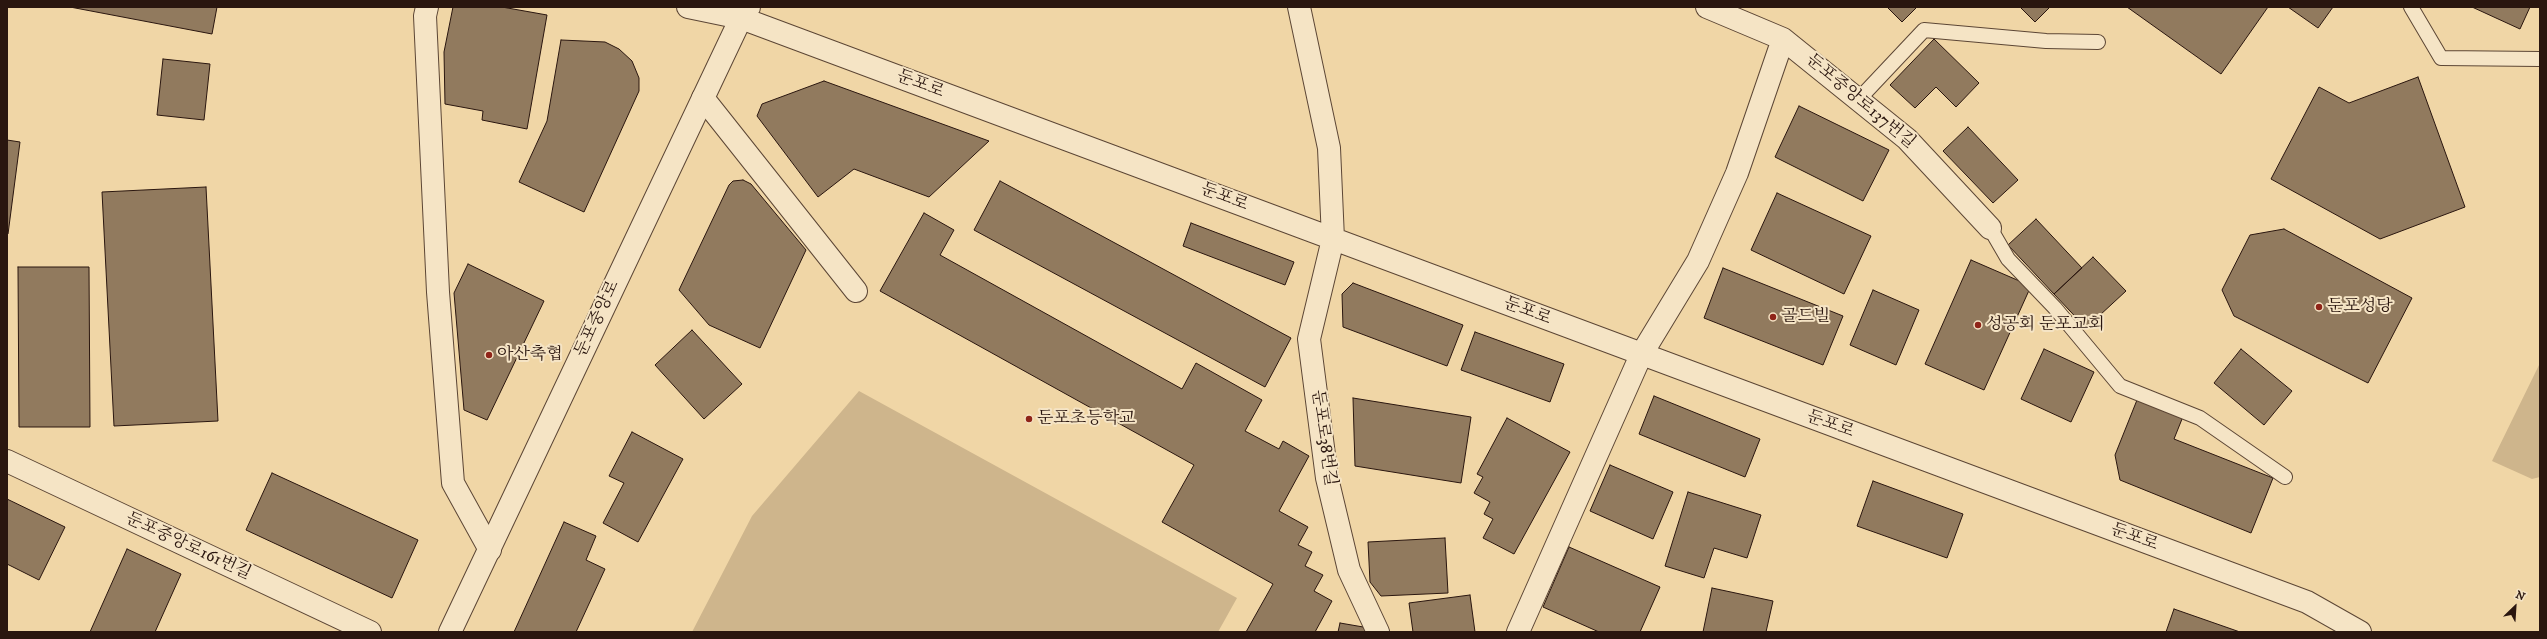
<!DOCTYPE html>
<html>
<head>
<meta charset="utf-8">
<style>
	body { margin:0 }
	#map { position:relative; width:2547px; height:639px; overflow:hidden; background:#f0d6a6; font-family:"IM FELL DW Pica",serif }
	canvas { display:block }
	.frame { position:absolute; inset:0; border:8px solid #2a160f; pointer-events:none }
	.north { position:absolute; left:2495px; top:587px; width:40px; height:40px; -webkit-text-stroke:3px #f5e4c5; paint-order:stroke; rotate:25deg; font-size:11px; font-weight:700; line-height:16px; text-align:center; color:#2a160f }
	.north::after { content:''; display:block; margin:auto; width:14px; height:18px; background:#2a160f; clip-path:polygon(50% 0,100% 100%,50% 72%,0 100%) }
</style>
</head>
<body>
<div id="map">
<canvas width="2547" height="639"></canvas>
<div class="frame"></div>
<div class="north">N</div>
</div>
<script>
const context = document.querySelector('canvas').getContext('2d');
context.lineJoin = 'round';
function fill(path, color) {
  context.fillStyle = color;
  context.fill(path, 'evenodd');
}
function toPath(rows) {
  const path = new Path2D();
  for (const r of rows) {
    path.moveTo(r[0], r[1]);
    for (let i = 2; i < r.length; i += 2) path.lineTo(r[i], r[i + 1]);
  }
  return path;
}
function trace(path, color, width, dash) {
  context.strokeStyle = color;
  context.lineWidth = width;
  context.lineCap = dash ? 'butt' : 'round';
  context.setLineDash(dash || []);
  context.stroke(path);
}
function write(font, color, halo, rows, align = 'center') {
  context.font = font + ' "IM FELL DW Pica","Noto Serif KR",serif';
  context.lineWidth = 4;
  context.setLineDash([]);
  context.textBaseline = 'middle';
  context.strokeStyle = halo;
  context.fillStyle = color;
  for (const [text, x, y, turn = 0] of rows) {
    context.save();
    context.translate(x, y);
    context.rotate((+turn || 0) * Math.PI / 180);
    context.textAlign = isNaN(turn) ? turn : align;
    if (halo) context.strokeText(text, 0, 0);
    context.fillText(text, 0, 0);
    context.restore();
  }
}
const green = toPath([
	[2540,363,2540,477,2532,479,2492,461],
	[859,391,1237,598,1218,632,692,632,752,516]
]);
const building = toPath([
	[70,7,217,7,212,34,70,7],
	[453,7,502,7,547,15,527,129,482,120,483,111,445,104,444,52,453,7],
	[1887,7,1917,7,1902,22,1887,7],
	[2020,7,2050,7,2035,22,2020,7],
	[2127,7,2268,7,2221,74,2127,7],
	[2288,7,2333,7,2318,28,2288,7],
	[2472,7,2530,7,2520,29,2472,7],
	[1934,39,1979,83,1956,107,1936,87,1915,108,1890,85,1934,39],
	[561,40,605,42,619,49,632,61,639,78,639,91,584,212,519,182,547,121,561,40],
	[163,59,210,64,204,120,157,115,163,59],
	[2418,77,2465,207,2380,239,2271,179,2319,87,2349,103,2418,77],
	[824,81,989,141,929,197,854,169,818,197,757,116,762,104,824,81],
	[1799,106,1889,150,1863,201,1775,157,1799,106],
	[1968,127,2018,180,1993,203,1943,151,1968,127],
	[7,140,20,142,8,234,7,234,7,140],
	[743,180,751,184,806,250,760,348,709,325,679,290,729,185,733,181,743,180],
	[1000,181,1291,338,1265,387,974,230,1000,181],
	[206,187,218,421,114,426,102,192,206,187],
	[1777,193,1871,236,1844,294,1751,250,1777,193],
	[924,213,954,230,940,255,1182,389,1196,363,1262,400,1245,431,1279,449,1283,441,1309,456,1279,511,1308,527,1298,545,1312,552,1305,566,1323,575,1314,591,1332,601,1315,632,1246,632,1273,584,1162,522,1194,465,880,291,924,213],
	[2036,219,2082,268,2054,294,2008,245,2036,219],
	[1191,223,1294,262,1285,285,1183,246,1191,223],
	[2284,229,2412,298,2368,383,2234,316,2222,290,2250,235,2284,229],
	[2093,257,2126,291,2086,328,2054,294,2093,257],
	[1971,260,2031,286,1984,390,1925,364,1971,260],
	[468,264,544,301,487,420,464,410,454,293,468,264],
	[18,267,89,267,90,427,19,427,18,267],
	[1723,268,1843,316,1823,365,1704,318,1723,268],
	[1353,283,1463,325,1447,366,1343,327,1342,294,1353,283],
	[1873,290,1919,310,1896,365,1850,345,1873,290],
	[692,330,742,384,704,419,655,365,692,330],
	[1475,332,1564,364,1550,402,1461,370,1475,332],
	[2044,349,2094,372,2071,422,2021,399,2044,349],
	[2241,349,2292,391,2264,425,2214,383,2241,349],
	[2139,395,2184,414,2174,439,2273,478,2251,533,2120,480,2115,455,2139,395],
	[1654,396,1760,439,1745,477,1639,434,1654,396],
	[1353,398,1471,417,1461,483,1355,466,1353,398],
	[1507,418,1570,452,1514,554,1483,538,1493,519,1484,514,1490,502,1474,493,1483,477,1477,474,1507,418],
	[632,432,683,459,638,542,603,523,624,483,609,476,632,432],
	[1610,465,1673,492,1653,539,1590,511,1610,465],
	[272,473,418,540,392,598,246,530,272,473],
	[1873,481,1963,514,1947,558,1857,526,1873,481],
	[1688,492,1761,515,1747,558,1714,548,1704,578,1665,566,1688,492],
	[7,499,65,527,39,580,7,564,7,499],
	[564,522,596,536,586,560,605,569,576,632,514,632,564,522],
	[1445,538,1448,593,1381,596,1370,582,1368,542,1445,538],
	[1569,547,1660,587,1640,632,1599,632,1543,607,1569,547],
	[127,549,181,574,155,632,90,632,127,549],
	[1712,588,1773,601,1766,632,1703,632,1712,588],
	[1470,595,1475,632,1413,632,1409,603,1470,595],
	[2174,609,2240,632,2166,632,2174,609],
	[1340,623,1369,628,1368,632,1338,632,1340,623]
]);
const service = toPath([
	[2411,7,2441,58,2540,59],
	[1859,99,1924,30,2046,41,2098,42],
	[1990,228,2008,259,2055,308,2120,386,2200,418,2285,477]
]);
const minor = toPath([
	[427,7,425,16,438,292,453,483,490,550],
	[688,7,741,18,2307,602,2360,632],
	[1299,7,1329,148,1333,239,1309,339,1327,478,1349,570,1378,632],
	[1707,7,1783,39,1907,139,1990,228],
	[703,98,856,291],
	[7,461,370,632],
	[1518,632,1641,355,1698,261,1737,173,1783,39]
]);
const tertiary = toPath([
	[450,632,741,18,749,7]
]);
const markers = [
	[2319,307,4,"#8f2418"],
	[1773,317,4,"#8f2418"],
	[1978,325,4,"#8f2418"],
	[489,355,4,"#8f2418"],
	[1029,419,4,"#8f2418"]
];
const streetNames = [
	["둔포로",920,85,21],
	["둔포중앙로137번길",1860,102,40],
	["둔포로",1224,198,21],
	["둔포로",1527,312,21],
	["둔포중앙로",598,319,-65],
	["둔포로",1830,425,20],
	["둔포로38번길",1323,438,82],
	["둔포로",2134,538,20],
	["둔포중앙로161번길",188,547,25]
];
const poiNames = [
	["둔포성당",2327,307],
	["골드빌",1781,317],
	["성공회 둔포교회",1986,325],
	["아산축협",497,355],
	["둔포초등학교",1037,419]
];
fill(green, '#ceb58c');
fill(building, '#917a5e');
trace(building, '#2a160f', 1);
trace(service, '#5c4635', 16);
trace(minor, '#5c4635', 24);
trace(tertiary, '#5c4635', 24);
trace(service, '#f5e4c5', 14);
trace(minor, '#f5e4c5', 22);
trace(tertiary, '#f5e4c5', 22);
for (const [x, y, r, color] of markers) {
  const dot = new Path2D();
  dot.arc(x, y, r, 0, 2 * Math.PI);
  context.fillStyle = color;
  context.fill(dot);
  trace(dot, '#f5e4c5', 1.5);
}
write('17px', '#2a160f', '#f5e4c5', streetNames);
write('17px', '#2a160f', '#f5e4c5', poiNames, 'left');
</script>
</body>
</html>
